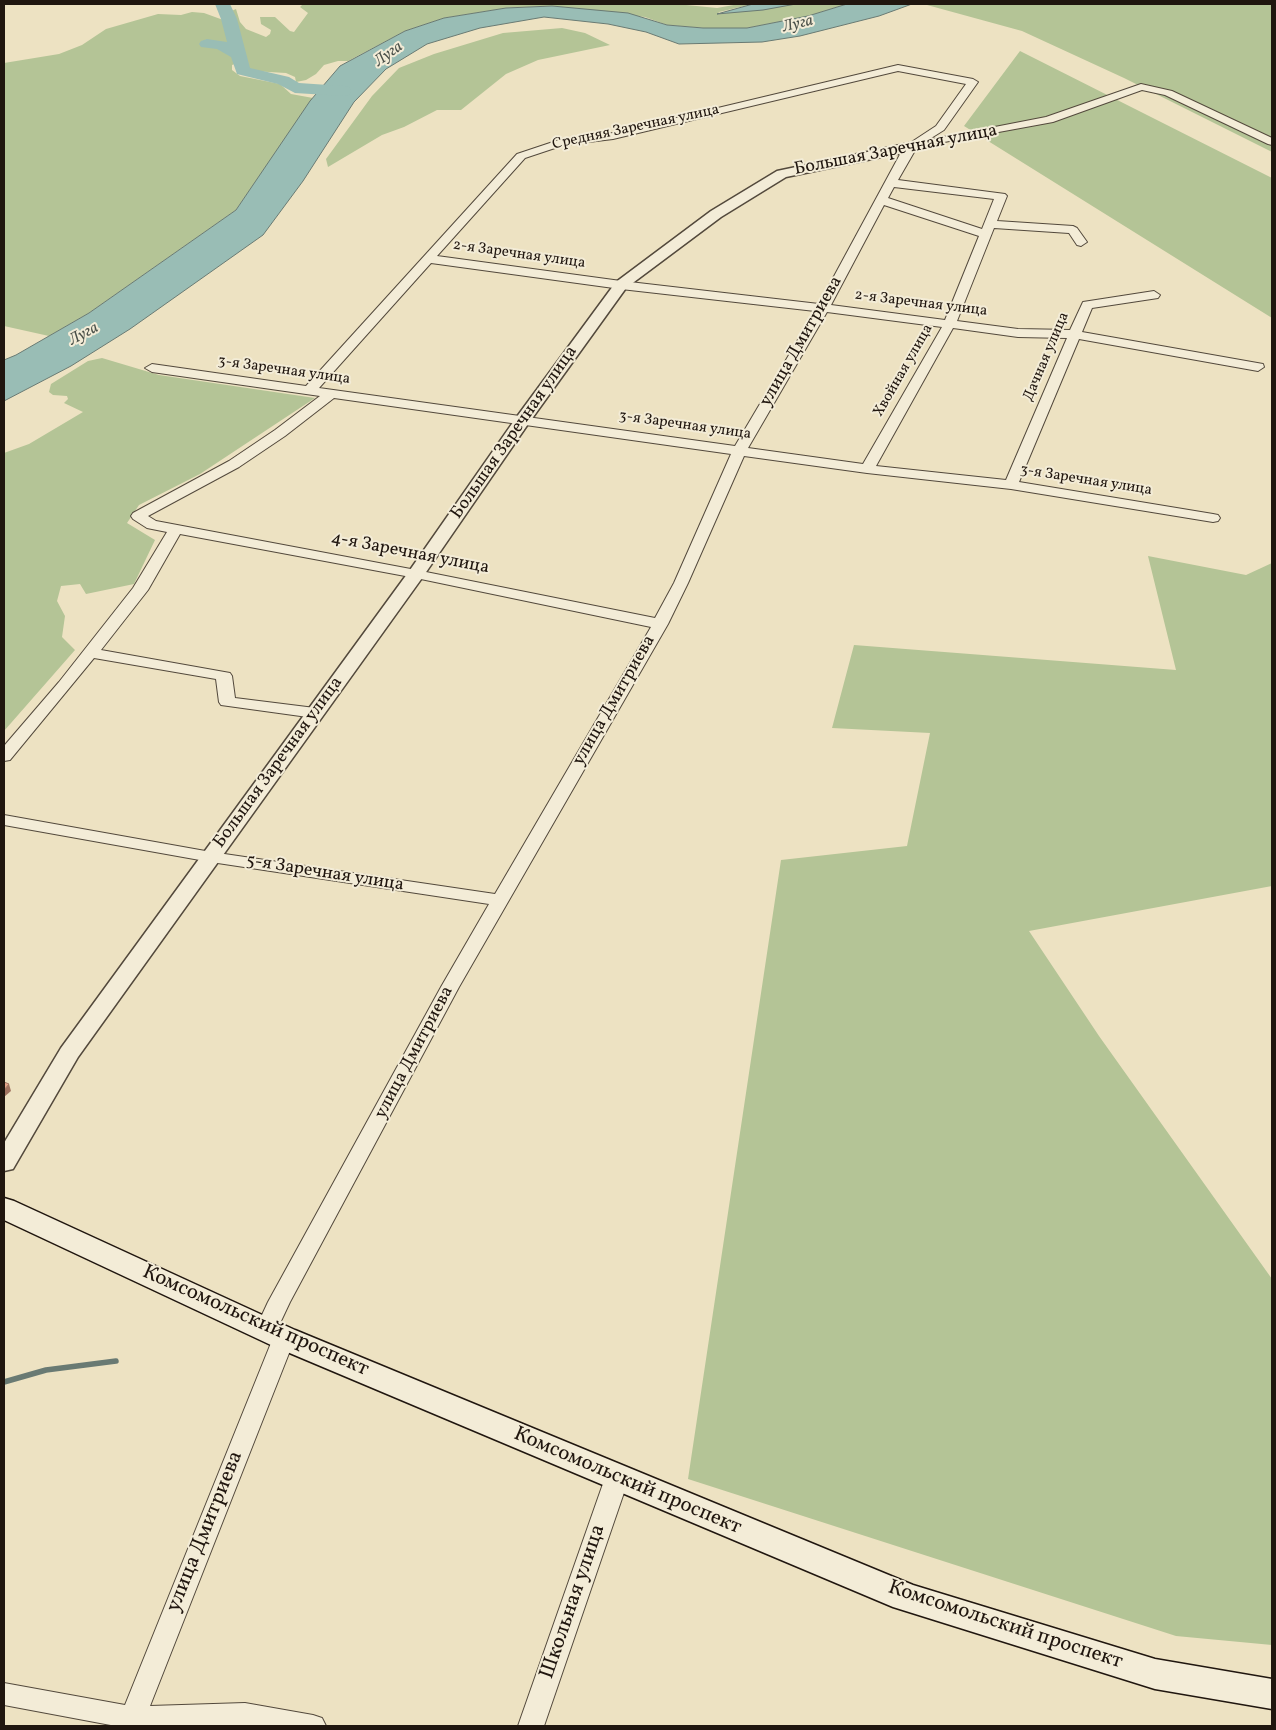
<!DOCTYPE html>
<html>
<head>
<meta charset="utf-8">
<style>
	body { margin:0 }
	#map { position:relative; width:1276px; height:1730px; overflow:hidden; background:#ede2c2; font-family:Vollkorn,serif }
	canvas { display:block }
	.frame { position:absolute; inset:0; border:5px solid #20160f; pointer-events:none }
</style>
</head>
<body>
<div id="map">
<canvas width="1276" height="1730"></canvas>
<div class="frame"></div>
</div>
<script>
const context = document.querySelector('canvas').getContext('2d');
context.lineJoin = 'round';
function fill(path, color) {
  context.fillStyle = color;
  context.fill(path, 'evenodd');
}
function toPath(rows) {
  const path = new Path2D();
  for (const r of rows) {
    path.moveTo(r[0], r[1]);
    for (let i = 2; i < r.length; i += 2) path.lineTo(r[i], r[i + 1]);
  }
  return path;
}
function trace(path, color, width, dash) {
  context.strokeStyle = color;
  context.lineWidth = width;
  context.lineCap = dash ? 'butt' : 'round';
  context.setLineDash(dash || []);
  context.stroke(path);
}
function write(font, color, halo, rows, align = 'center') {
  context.font = font + ' Vollkorn,serif';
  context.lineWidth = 4;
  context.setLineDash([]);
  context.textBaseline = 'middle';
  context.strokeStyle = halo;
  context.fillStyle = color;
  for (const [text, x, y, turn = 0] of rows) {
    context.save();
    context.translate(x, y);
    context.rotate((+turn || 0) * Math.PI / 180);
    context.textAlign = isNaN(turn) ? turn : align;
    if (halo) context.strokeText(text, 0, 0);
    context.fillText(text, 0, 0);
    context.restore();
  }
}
const green = toPath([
	[303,4,676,4,717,8,739,4,753,4,719,12,718,14,720,14,796,4,847,4,808,16,747,28,703,28,667,25,645,17,552,6,506,8,444,18,405,31,348,61,338,61,324,65,316,74,306,80,296,82,295,77,286,73,252,71,243,61,232,65,232,70,240,76,280,84,291,94,313,98,236,210,89,313,49,336,4,326,4,63,59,54,82,45,106,29,158,14,181,15,192,12,204,13,226,21,222,15,236,9,240,22,246,29,266,37,270,34,271,30,261,24,260,17,275,17,290,31,294,32,308,13,300,7],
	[931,4,1272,4,1272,152,1124,78,1022,31,927,5],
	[562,28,585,33,610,45,538,60,506,74,461,110,437,110,404,127,382,135,328,167,326,159,372,96,399,68,434,54,503,33],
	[1020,51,1272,178,1272,318,964,126],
	[102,358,159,375,315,398,200,474,139,505,127,523,155,540,134,584,86,594,80,584,61,586,57,601,65,616,62,637,75,650,4,731,4,453,29,444,83,412,64,403,68,399,67,396,53,395,49,392,51,384,88,361],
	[1148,556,1246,575,1272,563,1272,886,1029,931,1099,1036,1272,1279,1272,1645,1176,1636,688,1479,781,860,907,846,930,733,832,728,854,645,1176,670]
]);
const water = toPath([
	[753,4,796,4,763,10,717,14,753,4],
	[847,4,912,4,879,16,800,36,762,42,679,44,646,32,608,24,544,17,480,28,427,44,386,69,354,102,303,181,263,235,130,329,71,366,4,401,4,360,16,355,89,313,236,210,310,101,340,66,405,31,444,18,506,8,552,6,628,13,667,25,703,28,747,28,808,16,847,4]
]);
const stream = toPath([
	[4,1382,46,1370,116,1361]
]);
const river = toPath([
	[215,4,230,4,237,19,250,68,289,77,299,83,343,86,349,87,351,91,349,95,343,96,295,93,278,84,237,74,231,57,217,49,201,47,199,44,201,41,207,39,227,42,221,19,215,4]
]);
const minor = toPath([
	[898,65,973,79,978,82,944,130,928,140,1046,117,1141,84,1172,91,1272,138,1272,145,1268,144,1165,95,1142,90,1053,122,917,147,898,180,1005,194,1007,196,997,221,1073,226,1077,228,1087,242,1081,246,1077,245,1069,233,994,228,957,321,1018,329,1070,330,1083,302,1154,291,1160,295,1158,298,1092,308,1082,332,1263,364,1264,367,1258,371,1079,339,1019,482,1213,514,1218,515,1220,518,1218,521,1213,522,1011,489,867,473,744,456,688,583,668,624,459,987,290,1302,274,1336,266,1338,258,1336,255,1330,268,1302,441,987,489,904,211,862,4,825,4,815,211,852,495,894,651,627,416,578,180,534,148,590,101,650,230,673,232,676,235,698,315,708,321,710,323,713,321,716,315,718,221,705,219,702,216,679,94,658,10,760,4,761,4,746,59,682,133,588,167,532,147,528,133,519,131,516,133,513,229,461,275,430,320,396,152,372,145,368,152,364,306,386,517,154,562,139,613,133,898,65],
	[898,71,966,84,936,126,904,147,819,304,621,281,437,256,525,158,564,145,613,139,898,71],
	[894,187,994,199,982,229,888,198,894,187],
	[884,205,979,236,945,320,831,305,884,205],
	[431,263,621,289,815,311,735,446,319,388,431,263],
	[827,312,942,327,863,464,748,448,827,312],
	[953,328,1018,337,1067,338,1006,480,876,466,953,328],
	[334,398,731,454,674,583,655,618,416,570,156,521,148,516,239,467,285,436,334,398],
	[284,1330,292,1332,295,1338,150,1706,245,1703,313,1715,322,1718,326,1726,116,1726,4,1705,4,1683,125,1705,273,1338,276,1332,284,1330],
	[617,1469,625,1472,629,1478,544,1726,518,1726,605,1478,609,1472,617,1469]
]);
const tertiary = toPath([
	[910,143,917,147,915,150,786,177,721,217,626,288,528,424,422,578,78,1057,13,1169,4,1171,4,1143,61,1048,410,570,516,418,616,282,711,211,777,171,910,143]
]);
const secondary = toPath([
	[4,1198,14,1201,295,1330,913,1585,1155,1659,1272,1679,1272,1709,1155,1689,893,1607,273,1346,4,1220,4,1198]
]);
const shadedWall = toPath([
	[9,1084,11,1091,4,1097,4,1090]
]);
const building = toPath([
	[4,1082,9,1084,4,1090,4,1082]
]);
const farStreetnames = [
	["Средняя Заречная улица",636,128,-12],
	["2-я Заречная улица",519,255,8],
	["2-я Заречная улица",921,304,7],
	["Дачная улица",1047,357,-67],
	["3-я Заречная улица",284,371,8],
	["Хвойная улица",904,371,-60],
	["3-я Заречная улица",685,426,8],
	["3-я Заречная улица",1086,481,9]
];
const farWaternames = [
	["Луга",798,25,-14],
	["Луга",389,55,-36],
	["Луга",84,335,-28]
];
const streetNames = [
	["Большая Заречная улица",896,151,-11],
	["улица Дмитриева",802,342,-60],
	["Большая Заречная улица",515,433,-55],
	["4-я Заречная улица",410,554,11],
	["улица Дмитриева",615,701,-60],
	["Большая Заречная улица",279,763,-54],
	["5-я Заречная улица",325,874,9],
	["улица Дмитриева",415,1053,-62]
];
const nearStreetnames = [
	["Комсомольский проспект",255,1322,24],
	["Комсомольский проспект",627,1482,23],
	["улица Дмитриева",206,1532,-68],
	["Школьная улица",574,1602,-71],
	["Комсомольский проспект",1005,1626,18]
];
fill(green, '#b4c496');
fill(water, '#99bdb5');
trace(water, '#697a73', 1);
trace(stream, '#697a73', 5.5);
fill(river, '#99bdb5');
trace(minor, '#53493c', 2);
trace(tertiary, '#53493c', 3);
trace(secondary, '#20160f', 3);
fill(minor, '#f3ecd7');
fill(tertiary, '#f3ecd7');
fill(secondary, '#f3ecd7');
fill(shadedWall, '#a17461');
fill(building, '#e6a68b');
trace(building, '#a17461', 1);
write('15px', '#20160f', '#f3ecd7', farStreetnames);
write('italic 16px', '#4a5049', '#f3ecd7', farWaternames);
write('18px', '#20160f', '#f3ecd7', streetNames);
write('21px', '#20160f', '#f3ecd7', nearStreetnames);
</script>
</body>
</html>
